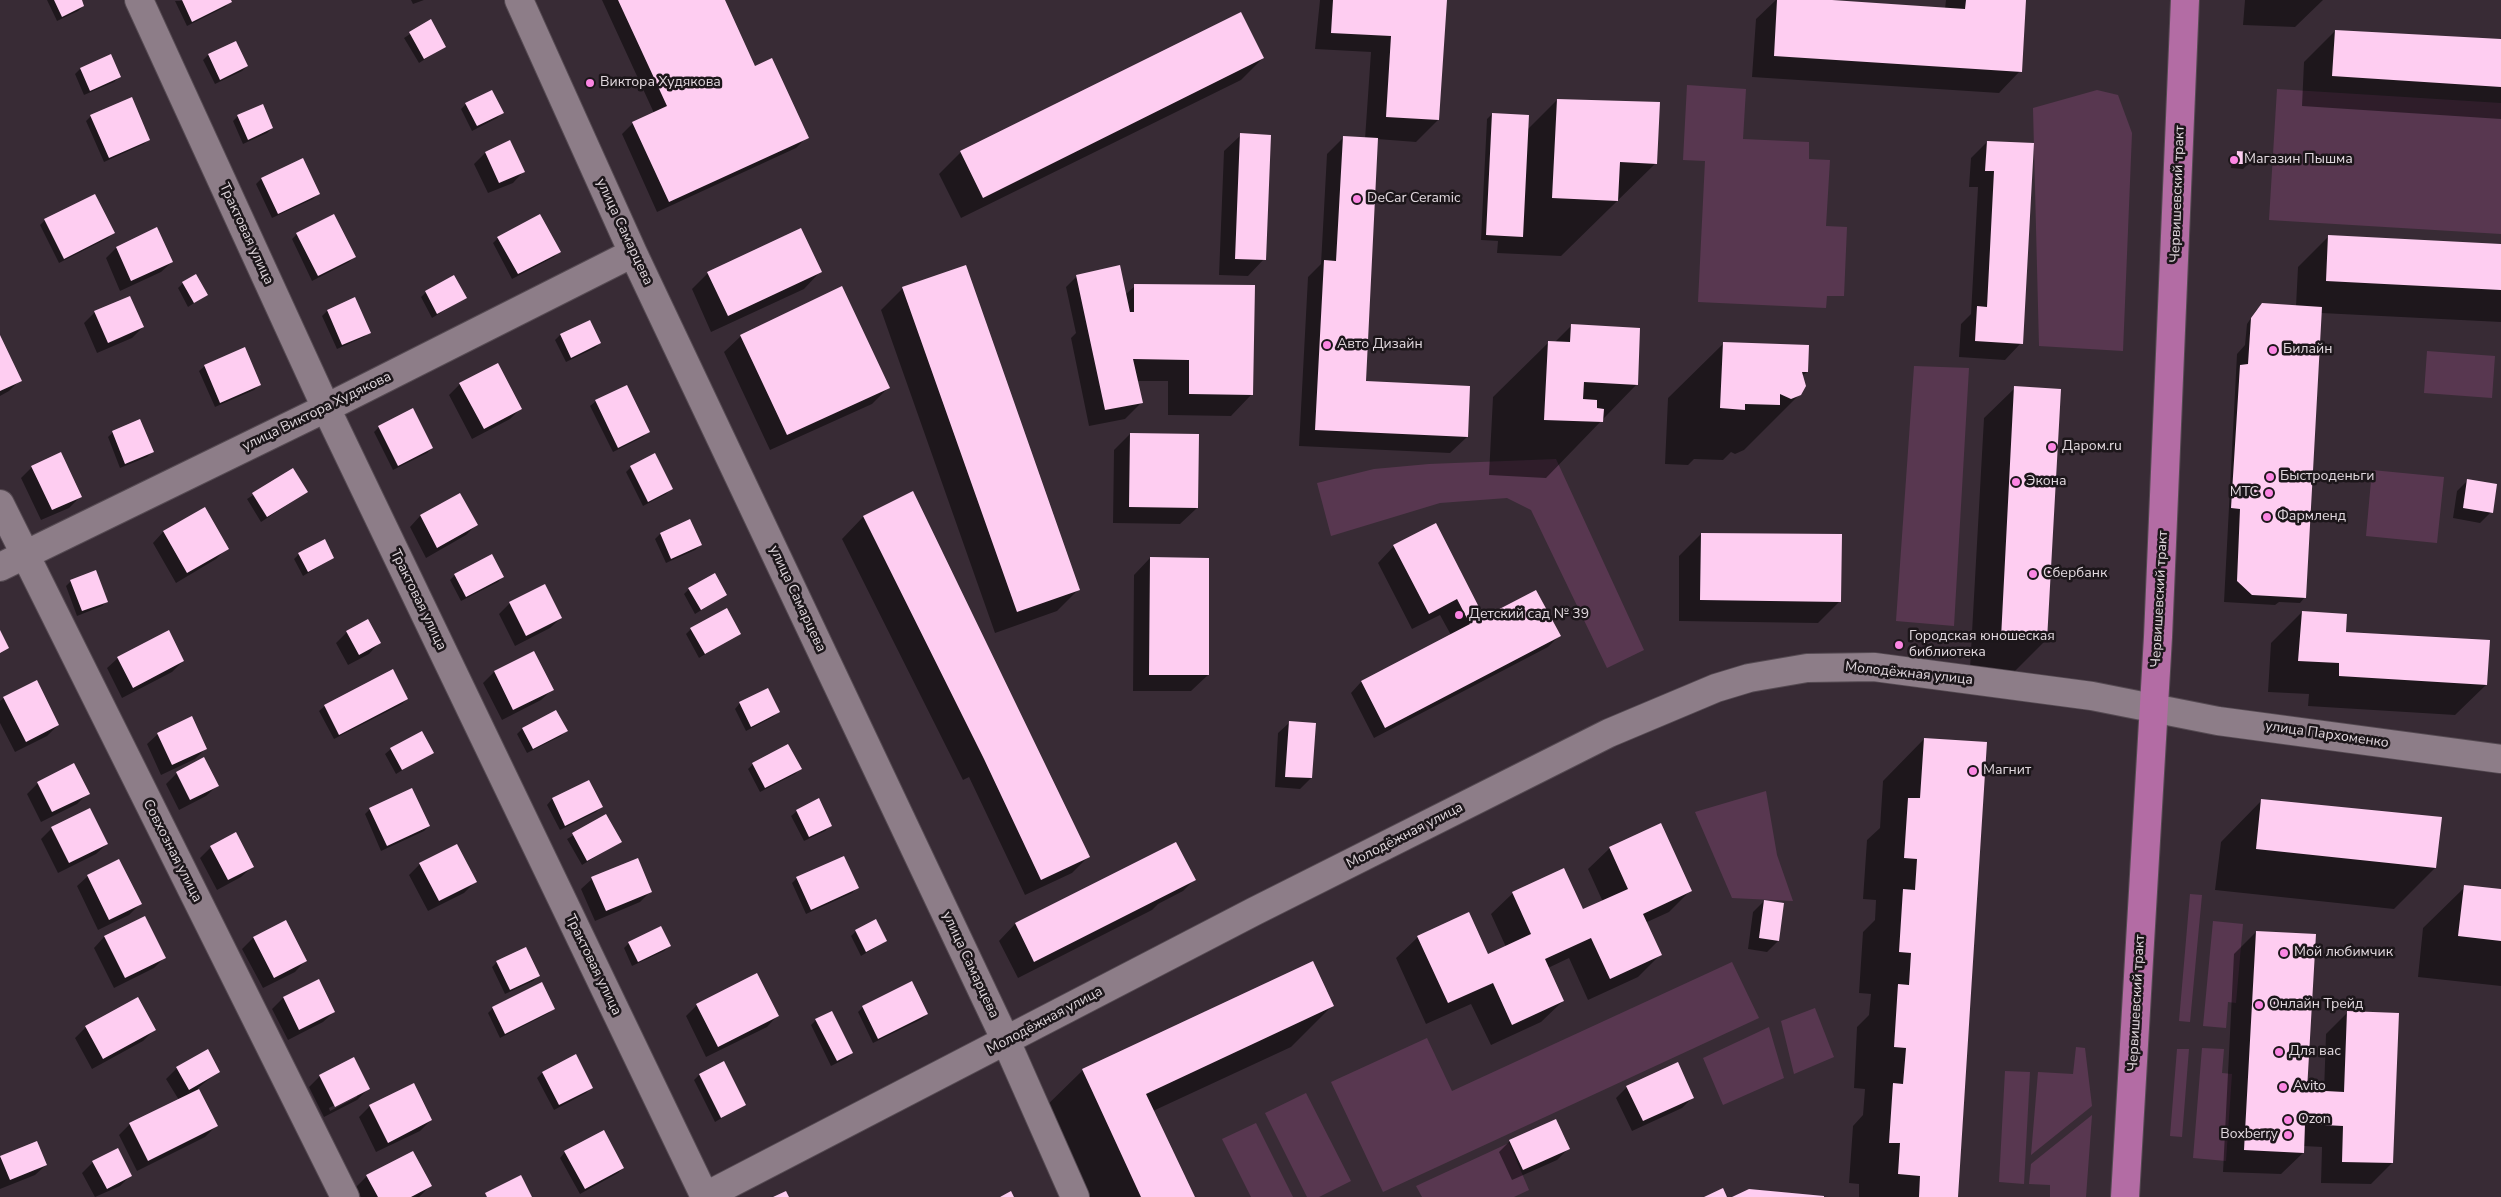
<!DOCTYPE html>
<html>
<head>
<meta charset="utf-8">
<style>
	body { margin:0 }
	canvas { display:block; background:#382b35 }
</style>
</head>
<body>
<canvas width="2501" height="1197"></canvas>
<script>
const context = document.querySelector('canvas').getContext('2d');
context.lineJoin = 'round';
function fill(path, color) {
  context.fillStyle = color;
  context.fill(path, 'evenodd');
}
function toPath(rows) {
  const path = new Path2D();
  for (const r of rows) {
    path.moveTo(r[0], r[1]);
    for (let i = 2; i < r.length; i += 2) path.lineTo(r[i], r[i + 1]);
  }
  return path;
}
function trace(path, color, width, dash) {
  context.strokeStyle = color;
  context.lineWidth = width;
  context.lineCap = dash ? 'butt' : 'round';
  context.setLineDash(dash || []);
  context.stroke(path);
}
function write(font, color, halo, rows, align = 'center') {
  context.font = font + ' "Nunito Sans",sans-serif';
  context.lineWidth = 5;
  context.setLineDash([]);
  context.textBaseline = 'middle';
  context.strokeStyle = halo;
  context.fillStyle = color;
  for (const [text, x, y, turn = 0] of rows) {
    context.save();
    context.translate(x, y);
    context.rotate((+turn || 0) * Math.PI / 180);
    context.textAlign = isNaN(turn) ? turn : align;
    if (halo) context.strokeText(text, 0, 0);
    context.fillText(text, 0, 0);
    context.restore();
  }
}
const green = toPath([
	[1687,85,1746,89,1743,139,1809,142,1809,159,1830,160,1826,226,1847,227,1844,296,1827,296,1826,308,1698,302,1705,161,1683,160],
	[2277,89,2501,103,2501,234,2269,220],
	[2097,90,2118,95,2132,133,2123,351,2039,346,2033,108],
	[2427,351,2495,356,2492,398,2424,393],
	[1914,366,1969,368,1954,626,1896,621],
	[1556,459,1644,650,1607,668,1531,510,1507,498,1440,503,1331,536,1317,483,1374,469,1429,464],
	[2372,470,2444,477,2437,543,2366,536],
	[1766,791,1777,855,1793,901,1732,898,1695,812],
	[2190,894,2202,895,2190,1022,2179,1021],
	[2213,921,2243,924,2236,1003,2228,1002,2226,1028,2203,1026],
	[1732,962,1759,1018,1383,1192,1331,1082,1427,1038,1452,1091],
	[1815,1008,1834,1057,1794,1074,1781,1021],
	[1769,1027,1784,1078,1723,1105,1703,1058],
	[2076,1047,2085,1048,2092,1106,2031,1155,2038,1072,2073,1074],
	[2202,1048,2224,1049,2222,1073,2232,1074,2226,1161,2193,1158],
	[2177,1049,2189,1049,2182,1137,2170,1136],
	[2005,1071,2030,1072,2024,1184,1999,1182],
	[1306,1093,1351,1181,1319,1197,1307,1197,1265,1113],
	[2092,1115,2086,1197,2050,1197,2050,1185,2029,1184,2031,1164],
	[1256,1123,1293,1197,1251,1197,1222,1139],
	[1509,1143,1529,1190,1514,1197,1422,1197,1416,1186]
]);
const shadow = toPath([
	[47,0,80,0,83,6,78,11,57,21],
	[229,0,230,2,225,7,187,26,175,1],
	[411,0,424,0,413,4],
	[602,0,723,0,754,67,807,137,796,148,657,212,622,134,633,123,654,113],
	[1320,0,1445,0,1438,120,1416,142,1377,139,1365,382,1467,437,1450,453,1299,446,1308,277,1321,264,1327,154,1343,138,1365,139,1371,52,1315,49],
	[1776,0,1812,0,1945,9,1946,0,2025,0,2020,71,1999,93,1752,77,1756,19],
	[2245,0,2323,0,2295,27,2243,25],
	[430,21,444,47,419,63,404,38],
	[2335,31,2501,40,2501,119,2302,106,2304,62],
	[236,42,247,66,242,71,215,84,203,60,208,55],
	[1263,58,1241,80,961,218,939,174,961,152],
	[80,69,119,77,114,82,84,95,75,74],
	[1557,100,1656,163,1561,256,1497,253,1498,241,1481,240,1487,119,1492,114,1527,130],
	[466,104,502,113,497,118,472,131,461,109],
	[91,116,149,139,144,144,104,162,86,121],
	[238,116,272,128,267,133,243,144,233,121],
	[1241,135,1264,259,1248,276,1219,275,1224,151],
	[509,142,523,172,513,183,488,193,474,164,485,153],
	[1987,142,2032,144,2021,343,2005,360,1959,357,1961,324,1971,314,1978,187,1969,187,1971,158],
	[2237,152,2248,164,2243,169,2231,168,2232,157],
	[302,160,318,194,313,199,272,218,256,184,261,179],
	[45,220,113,233,108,238,59,263,40,225],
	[297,234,354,257,349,262,312,281,292,239],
	[2329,236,2501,245,2501,322,2321,313,2305,597,2300,603,2279,602,2275,605,2224,602,2237,354,2245,345,2247,324,2257,309,2296,306,2298,267],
	[498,238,559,252,554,257,512,279,493,243],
	[116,248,172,262,161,272,120,291,106,258],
	[820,272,804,289,711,332,692,289,708,273],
	[1077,276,1125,295,1135,286,1252,394,1231,416,1168,415,1168,381,1137,381,1141,403,1125,419,1089,426,1071,338,1076,333,1066,287],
	[183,283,206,295,188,307,178,288],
	[903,288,1079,589,1057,611,995,633,881,310],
	[426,292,465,298,432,318,421,297],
	[354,299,369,332,364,337,337,349,322,316,327,311],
	[95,312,143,327,132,338,97,353,84,323],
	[589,321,600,343,595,348,566,362,555,340,560,335],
	[1571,326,1637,384,1546,478,1489,475,1493,397,1549,342,1555,342],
	[741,336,888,388,872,404,770,450,724,352],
	[0,338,20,380,9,391,0,396],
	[1724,343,1807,372,1802,376,1800,394,1744,450,1735,454,1731,452,1723,460,1694,459,1688,465,1665,464,1668,398],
	[205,366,260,384,254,390,215,407,199,371],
	[460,384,521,408,510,419,472,439,449,395],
	[626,387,648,432,643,437,613,452,590,406,596,401],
	[2015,388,2046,640,2015,671,1970,668,1984,418],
	[379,427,432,448,427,453,393,470,374,432],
	[113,432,152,452,147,457,120,468,108,437],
	[1130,434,1197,508,1180,524,1113,523,1114,450],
	[32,467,80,497,69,508,41,520,21,478],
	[631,467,671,489,666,494,643,506,626,472],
	[293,469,307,492,261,522,247,499],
	[2468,480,2491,512,2480,523,2453,518,2457,491],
	[912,493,1089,856,1072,873,1025,895,969,777,963,780,842,539,863,517],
	[460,494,476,525,466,535,426,558,410,527,420,516],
	[204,509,227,548,216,559,176,583,153,543,163,532],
	[689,521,701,545,695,550,666,563,655,539,660,534],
	[1701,534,1840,601,1818,623,1679,621,1679,556],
	[1394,546,1484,618,1559,636,1548,647,1374,738,1351,693,1361,682,1451,635,1440,615,1412,629,1378,563],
	[299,554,333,558,303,576,294,559],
	[1150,558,1208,675,1191,691,1133,691,1134,575],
	[455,575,503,576,498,582,461,601,450,580],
	[71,581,107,601,102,606,77,616,66,586],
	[689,589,726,595,695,614,684,594],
	[510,603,561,618,550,628,515,646,499,614],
	[2302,612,2345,633,2486,685,2455,715,2308,706,2309,694,2268,692,2271,643],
	[691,629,740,633,699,658,686,634],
	[347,632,379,643,369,654,348,665,336,643],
	[534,652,552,690,541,700,502,720,483,683,494,672],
	[118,658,183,661,172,672,122,698,107,668],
	[393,671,407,699,402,704,334,739,319,711,325,706],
	[767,690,778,712,773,717,746,731,735,709,740,703],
	[4,698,58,725,47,736,15,752,0,723,0,701],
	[556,711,566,731,561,736,527,753,517,734,522,729],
	[1289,723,1311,778,1300,789,1275,787,1278,733],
	[158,734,206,748,195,759,161,775,147,744],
	[1924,739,1956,1197,1859,1197,1859,1184,1849,1183,1853,1126,1863,1115,1865,1089,1854,1088,1857,1027,1869,1015,1871,994,1859,993,1863,932,1875,920,1876,900,1863,899,1867,840,1880,828,1883,781],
	[391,749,432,752,396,774,385,754],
	[753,764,800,769,795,774,760,792,748,769],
	[177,773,217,786,206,796,179,810,166,784],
	[589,782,601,807,596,812,560,830,547,805,552,799],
	[38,783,88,793,77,804,41,822,27,794],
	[2262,800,2435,868,2394,909,2215,890,2221,842],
	[370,809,429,826,424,831,381,851,365,814],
	[797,811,830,826,825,831,804,841,791,816],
	[606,816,620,842,582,865,567,839],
	[52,828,107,844,96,854,58,873,41,839],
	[211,847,252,867,241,877,217,890,200,858],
	[1610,848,1690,891,1669,912,1645,923,1660,955,1638,977,1588,1000,1569,958,1548,968,1563,1001,1541,1022,1491,1045,1471,1004,1426,1024,1396,958,1418,937,1487,955,1506,947,1491,914,1513,893,1582,911,1603,902,1588,869],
	[1151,856,1194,880,1183,891,1158,904,1152,910,1018,978,999,941,1015,924],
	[420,864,475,882,464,893,428,911,409,875],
	[88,876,140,904,129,915,98,930,77,886],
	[797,878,857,888,852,893,806,914,792,883],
	[592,879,651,891,640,902,595,921,581,889],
	[2465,887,2501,891,2501,986,2418,977,2423,928],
	[1764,901,1778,941,1767,952,1748,949,1753,912],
	[145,917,165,957,154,968,114,988,94,948,104,937],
	[285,921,305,961,295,972,263,988,242,949,253,938],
	[856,931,886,941,861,956,851,936],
	[2256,932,2306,1091,2324,1092,2326,1034,2347,1013,2392,1163,2371,1184,2321,1183,2322,1147,2303,1146,2303,1153,2281,1174,2223,1172,2234,954],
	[629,943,669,946,664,951,632,966,624,948],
	[497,962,538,976,533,981,505,994,492,967],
	[1312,963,1332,1006,1291,1047,1153,1111,1193,1197,1081,1197,1041,1111,1083,1070],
	[318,981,334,1012,323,1022,288,1040,272,1009,283,998],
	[697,1005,777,1016,767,1027,706,1057,686,1016],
	[863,1007,927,1014,922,1019,873,1043,858,1012],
	[493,1008,554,1008,549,1013,500,1038,488,1013],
	[816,1020,852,1053,847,1058,831,1066,811,1025],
	[86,1027,154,1030,143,1041,92,1069,75,1038],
	[724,1063,745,1104,715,1122,694,1080,699,1075],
	[177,1068,219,1071,198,1088,216,1126,205,1137,137,1171,119,1135,130,1124,179,1100,166,1079],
	[542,1073,592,1087,586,1093,554,1110,537,1078],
	[320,1076,368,1089,357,1100,324,1117,309,1087],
	[357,1094,357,1097,330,1111,329,1108],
	[413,1085,431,1120,420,1131,376,1152,359,1117,370,1106],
	[1627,1087,1693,1097,1682,1108,1632,1131,1616,1098],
	[1510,1141,1568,1149,1557,1160,1512,1180,1499,1152],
	[37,1143,46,1165,35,1175,0,1189,0,1158],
	[565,1152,623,1168,618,1173,580,1194,560,1158],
	[93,1162,131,1175,120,1186,95,1197,82,1173],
	[367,1176,430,1186,419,1197,361,1197,356,1187]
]);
const building = toPath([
	[54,0,82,0,84,6,62,17],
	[182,0,231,0,232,2,192,22],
	[618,0,725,0,755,66,772,58,809,138,669,202,632,122,667,106],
	[1333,0,1447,0,1439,120,1386,117,1391,36,1331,33],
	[1777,0,1832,0,1965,9,1966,0,2026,0,2022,72,1774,56],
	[1241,12,1264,58,983,198,960,151],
	[431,19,446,47,424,59,409,32],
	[2335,30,2501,39,2501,87,2332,76],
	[236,41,248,66,220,80,208,54],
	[111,54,121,77,90,91,80,68],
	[492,90,504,113,477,126,465,103],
	[132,97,150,140,109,158,90,115],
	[1557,99,1660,102,1657,164,1620,162,1618,201,1552,198],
	[263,104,273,128,248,140,237,115],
	[1492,113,1529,115,1523,237,1486,235],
	[1240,133,1271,135,1266,260,1235,259],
	[1343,136,1378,138,1366,381,1470,386,1468,437,1315,430,1324,260,1336,261],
	[510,140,525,172,499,183,485,152],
	[1987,141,2034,143,2023,344,1975,341,1977,306,1987,307,1994,171,1985,171],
	[2237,151,2250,152,2249,164,2236,164],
	[303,158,320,194,278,214,261,178],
	[95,194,115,233,64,259,44,219],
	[334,214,356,257,318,276,296,233],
	[540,214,561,252,518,274,497,237],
	[157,227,173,262,131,281,116,247],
	[801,228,822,272,728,316,707,272],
	[2328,235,2501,244,2501,290,2326,281],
	[966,265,1080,590,1017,612,902,287],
	[1120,265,1130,312,1134,312,1134,284,1255,285,1253,395,1189,394,1189,360,1133,359,1143,403,1105,410,1076,275],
	[196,274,208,295,194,303,182,282],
	[454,275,467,298,437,314,425,291],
	[842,286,890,388,787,435,740,335],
	[130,296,144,327,108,343,94,311],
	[355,297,371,333,342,345,327,310],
	[2262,303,2322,307,2306,598,2252,595,2237,581,2240,509,2231,508,2240,365,2248,364,2251,318],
	[590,320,601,343,571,358,560,334],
	[1571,324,1640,328,1638,385,1584,382,1583,399,1597,400,1597,408,1604,409,1603,422,1544,420,1548,341,1570,342],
	[0,335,22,381,0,391],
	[1723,342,1809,345,1808,372,1802,372,1806,386,1801,395,1791,399,1780,394,1780,405,1745,404,1745,410,1720,408],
	[245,347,261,385,220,403,204,365],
	[498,363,522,409,484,429,459,383],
	[627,385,650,432,618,448,595,400],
	[2014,386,2061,389,2047,640,2001,638],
	[413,408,433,448,398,466,378,426],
	[140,419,154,452,125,464,112,431],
	[1130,433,1199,434,1198,508,1129,507],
	[61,452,82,497,52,510,31,466],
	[655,453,673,489,648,502,630,466],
	[293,468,308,492,267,517,252,493],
	[2467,479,2497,484,2493,513,2463,508],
	[913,491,1090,857,1041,880,984,759,863,516],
	[460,493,478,525,437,548,420,515],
	[205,507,229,549,187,573,163,531],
	[690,519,702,545,671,559,660,533],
	[1436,523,1484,617,1536,590,1561,636,1385,728,1361,681,1470,624,1457,599,1429,614,1393,545],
	[1701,533,1842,534,1841,602,1700,600],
	[325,539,334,558,308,572,298,553],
	[492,554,504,577,466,597,454,574],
	[1150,557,1209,558,1209,675,1149,675],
	[96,570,108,602,82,611,70,580],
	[715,573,727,595,701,610,688,588],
	[545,584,562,618,526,636,509,602],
	[727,608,741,634,705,654,690,628],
	[2302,611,2347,614,2346,632,2490,640,2487,685,2339,676,2339,663,2298,661],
	[368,619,381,643,359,655,346,631],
	[0,630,9,648,0,653],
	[169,630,184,661,133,688,117,657],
	[534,651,554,690,513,710,494,671],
	[393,669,408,699,339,735,324,705],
	[37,680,59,725,26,742,3,697],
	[768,688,780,712,751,727,739,702],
	[556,710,568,731,533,749,522,728],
	[192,716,207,749,172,765,157,733],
	[1289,721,1316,723,1312,778,1285,777],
	[422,731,434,753,402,770,390,748],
	[1924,738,1987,742,1958,1197,1919,1197,1920,1176,1898,1174,1900,1143,1889,1143,1893,1083,1903,1084,1906,1048,1894,1047,1898,984,1909,985,1911,953,1899,952,1903,889,1915,890,1917,859,1904,858,1908,798,1920,798],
	[788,744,802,769,765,788,752,763],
	[204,757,219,786,190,800,176,772],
	[74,763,90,794,52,812,37,782],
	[589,780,603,807,565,826,552,798],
	[412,788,430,826,387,846,369,808],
	[819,798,832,826,809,837,796,810],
	[2261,799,2442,817,2436,868,2256,849],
	[90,808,108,844,69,863,51,827],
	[606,814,622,842,587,861,572,833],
	[1661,823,1692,891,1643,914,1662,955,1610,979,1591,938,1545,959,1564,1001,1512,1025,1493,983,1448,1003,1417,936,1469,912,1488,954,1531,934,1512,892,1564,868,1583,909,1628,889,1609,847],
	[236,832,254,867,228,880,210,846],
	[1176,842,1196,880,1034,962,1015,923],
	[457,844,477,882,439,901,419,863],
	[844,856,859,888,811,910,796,877],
	[638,858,652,892,606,911,591,877],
	[119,859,142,904,109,920,87,875],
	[2464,885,2501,889,2501,941,2458,936],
	[1764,900,1784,903,1779,941,1759,938],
	[145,916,166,958,125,978,104,936],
	[876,919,887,941,866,952,855,930],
	[286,920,307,961,274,978,253,937],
	[661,926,671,946,638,962,628,942],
	[2256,931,2316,934,2307,1090,2344,1092,2347,1011,2399,1013,2393,1163,2342,1162,2343,1126,2305,1124,2304,1153,2244,1150],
	[526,947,540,976,510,990,496,961],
	[1313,961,1334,1006,1146,1094,1195,1197,1141,1197,1082,1069],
	[757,973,779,1016,718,1047,696,1004],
	[319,979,335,1012,299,1030,283,997],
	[912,981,928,1014,878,1039,862,1006],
	[542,982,555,1009,505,1034,492,1007],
	[138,997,156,1030,103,1059,85,1026],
	[832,1011,853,1053,837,1061,815,1019],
	[208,1049,220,1072,189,1090,176,1067],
	[576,1054,593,1088,559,1105,542,1072],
	[354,1057,370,1089,335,1107,319,1075],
	[724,1061,746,1105,721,1118,699,1074],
	[1678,1062,1694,1098,1643,1121,1626,1086],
	[414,1083,432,1120,388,1143,369,1105],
	[199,1089,218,1126,148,1161,129,1123],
	[1556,1119,1570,1149,1523,1170,1509,1140],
	[604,1130,624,1168,585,1189,564,1151],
	[37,1141,47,1165,10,1180,0,1156],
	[118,1148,132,1176,107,1189,92,1161],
	[413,1151,432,1186,411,1197,378,1197,366,1175],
	[521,1175,532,1197,487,1197,485,1193],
	[1723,1188,1727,1197,1704,1197],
	[1749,1189,1824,1196,1824,1197,1732,1197],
	[786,1191,789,1197,773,1197],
	[1011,1191,1014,1197,1000,1197]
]);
const minor = toPath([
	[139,0,326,408,705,1197],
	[519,0,633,253,1006,1041,1075,1197],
	[0,504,345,1197],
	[0,567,326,408,633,253],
	[704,1197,1255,911,1609,733,1716,688,1749,678,1807,668,1874,667,2092,696,2218,721,2501,759]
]);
const major = toPath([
	[2125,1197,2158,637,2185,0]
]);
const markers = [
	[590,83,5,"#fc86e3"],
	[2234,160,5,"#fc86e3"],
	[1357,199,5,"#fc86e3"],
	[1327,345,5,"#fc86e3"],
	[2273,350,5,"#fc86e3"],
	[2052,447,5,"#fc86e3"],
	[2270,477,5,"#fc86e3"],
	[2016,482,5,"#fc86e3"],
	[2269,493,5,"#fc86e3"],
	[2267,517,5,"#fc86e3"],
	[2033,574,5,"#fc86e3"],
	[1459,615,5,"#fc86e3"],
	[1899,645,5,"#fc86e3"],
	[1973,771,5,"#fc86e3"],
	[2284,953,5,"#fc86e3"],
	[2259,1005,5,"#fc86e3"],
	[2279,1052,5,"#fc86e3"],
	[2283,1087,5,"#fc86e3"],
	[2288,1120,5,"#fc86e3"],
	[2288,1135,5,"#fc86e3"]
];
const poiNames = [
	["Виктора Худякова",600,83],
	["Магазин Пышма",2244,160],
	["DeCar Ceramic",1367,199],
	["Авто Дизайн",1337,345],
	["Билайн",2283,350],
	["Даром.ru",2062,447],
	["Быстроденьги",2280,477],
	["Экона",2026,482],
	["МТС",2259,493,"right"],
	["Фармленд",2277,517],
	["Сбербанк",2043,574],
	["Детский сад № 39",1469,615],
	["Городская юношеская",1909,637],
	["библиотека",1909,653],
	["Магнит",1983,771],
	["Мой любимчик",2294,953],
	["Онлайн Трейд",2269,1005],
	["Для вас",2289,1052],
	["Avito",2293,1087],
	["Ozon",2298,1120],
	["Boxberry",2278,1135,"right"]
];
const streetNames = [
	["Червишевский тракт",2178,194,-88],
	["улица Самарцева",624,232,65],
	["Трактовая улица",246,234,65],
	["улица Виктора Худякова",317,412,-26],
	["улица Самарцева",797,599,65],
	["Червишевский тракт",2160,599,-87],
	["Трактовая улица",418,600,64],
	["Молодёжная улица",1909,674,6],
	["улица Пархоменко",2327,735,8],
	["Молодёжная улица",1405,836,-27],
	["Совхозная улица",172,851,63],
	["Трактовая улица",593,965,64],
	["улица Самарцева",970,965,65],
	["Червишевский тракт",2137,1003,-87],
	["Молодёжная улица",1045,1021,-28]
];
fill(green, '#583750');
fill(shadow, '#0007');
fill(building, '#fecdf1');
trace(minor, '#554a52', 30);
trace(major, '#554a52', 30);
trace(minor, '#8d7d88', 28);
trace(major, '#b36ca4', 28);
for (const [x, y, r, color] of markers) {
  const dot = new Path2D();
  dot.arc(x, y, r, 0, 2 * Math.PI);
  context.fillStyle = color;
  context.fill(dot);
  trace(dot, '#1c161a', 2);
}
write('14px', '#e1d8de', '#1c161a', poiNames, 'left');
write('14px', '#e1d8de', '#1c161a', streetNames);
</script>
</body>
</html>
